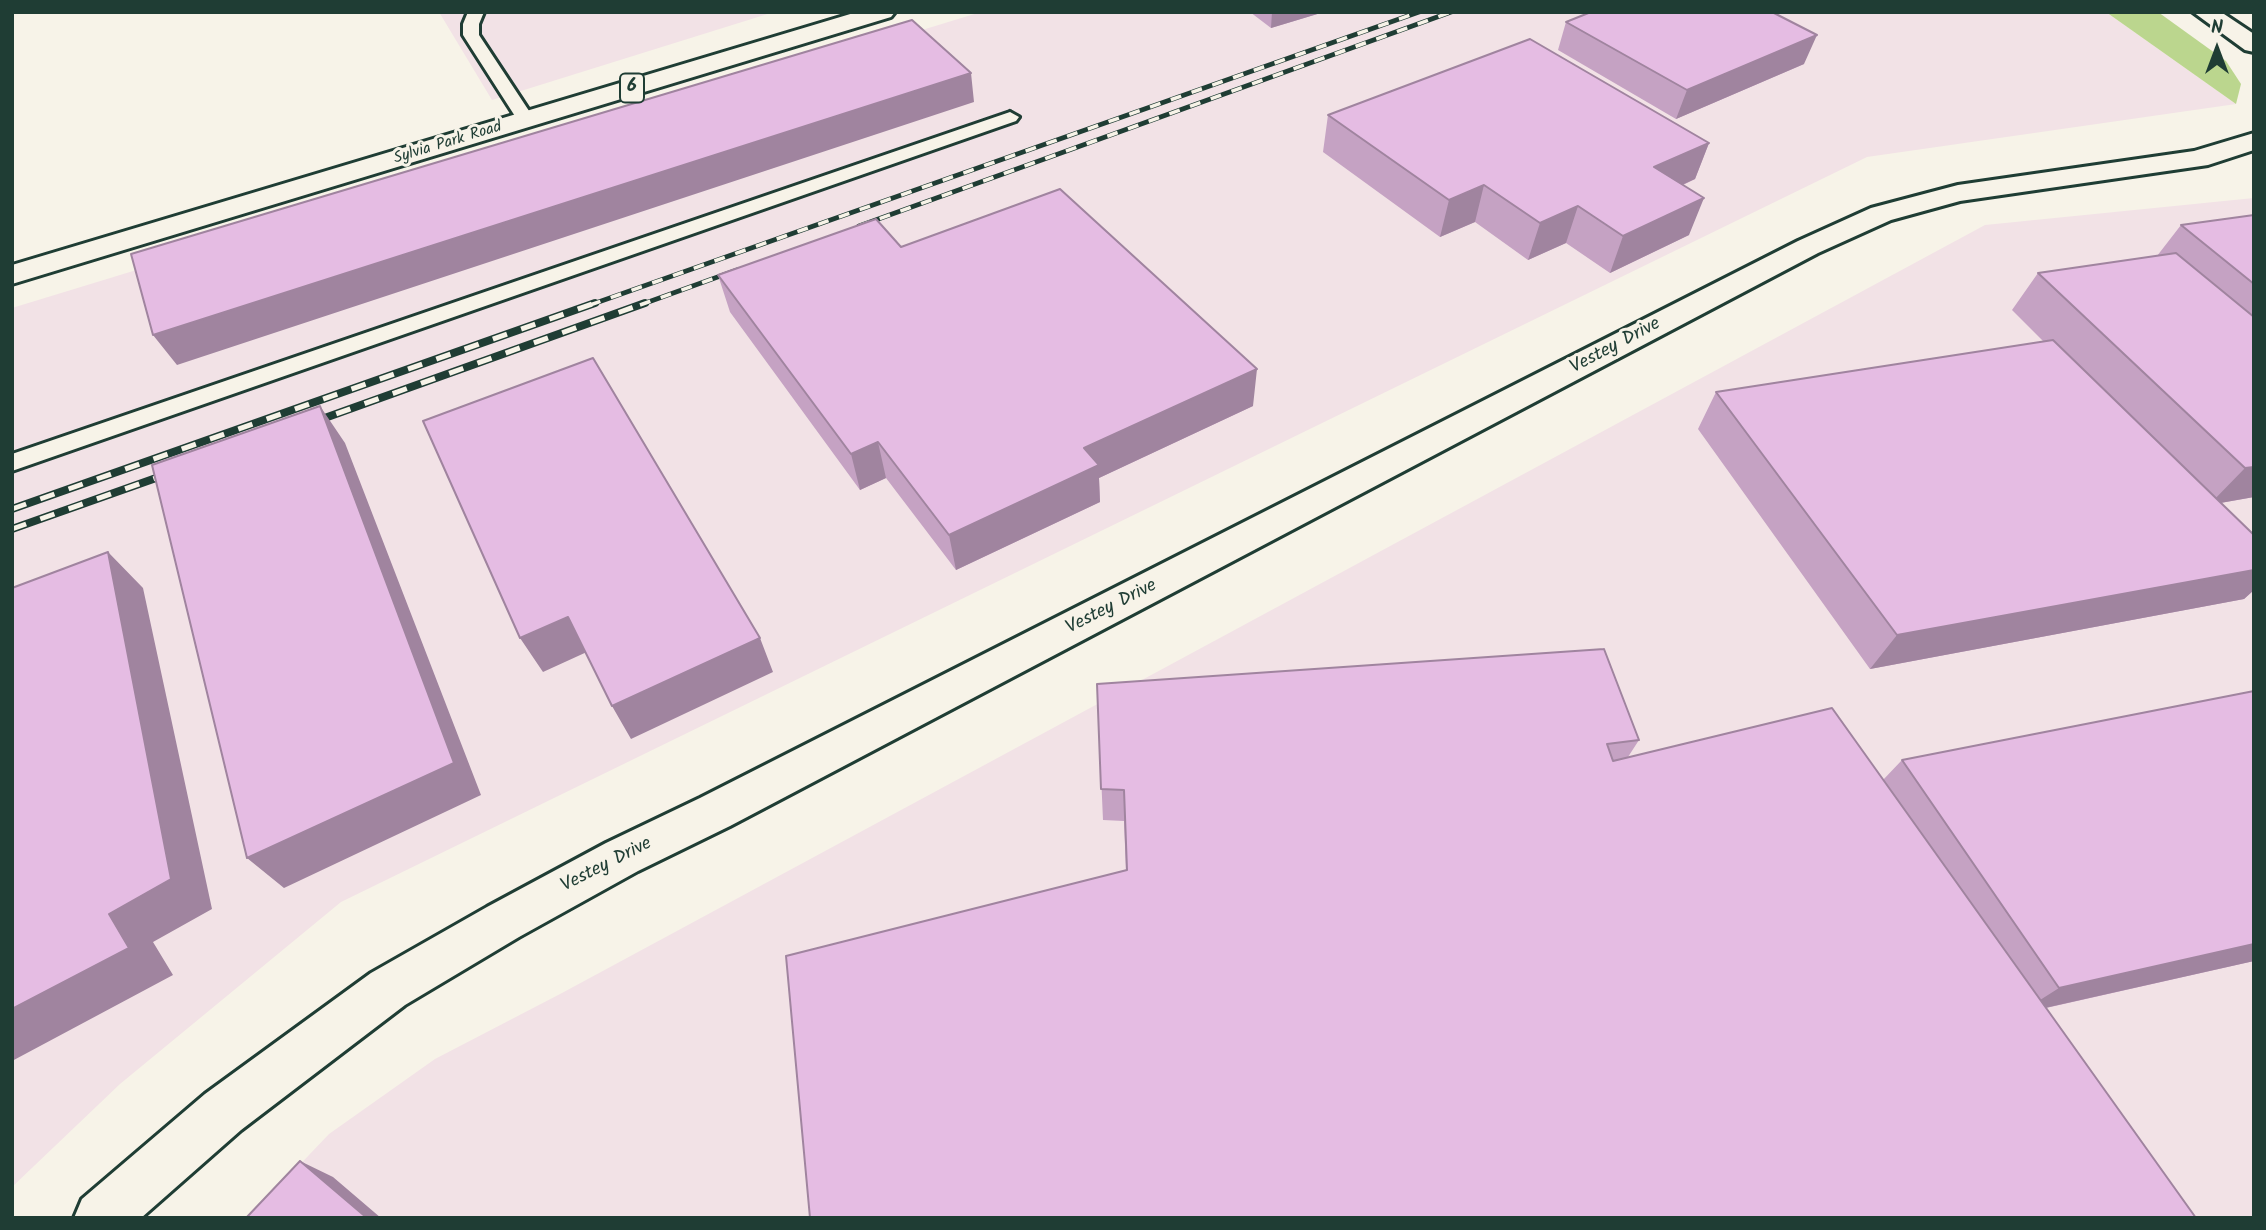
<!DOCTYPE html>
<html>
<head>
<meta charset="utf-8">
<style>
	body { margin:0 }
	#map { position:relative; width:2266px; height:1230px; overflow:hidden; background:#f7f3e8; font-family:Kalam,sans-serif }
	canvas { display:block }
	.frame { position:absolute; inset:0; border:14px solid #1f3d34; pointer-events:none }
	.north { position:absolute; left:2182px; top:14px; width:70px; height:70px; -webkit-text-stroke:5px #f7f3e8; paint-order:stroke; rotate:0deg; font-size:19px; font-weight:700; line-height:28px; text-align:center; color:#1f3d34 }
	.north::after { content:''; display:block; margin:auto; width:24px; height:32px; background:#1f3d34; clip-path:polygon(50% 0,100% 100%,50% 72%,0 100%) }
</style>
</head>
<body>
<div id="map">
<canvas width="2266" height="1230"></canvas>
<div class="frame"></div>
<div class="north">N</div>
</div>
<script>
const context = document.querySelector('canvas').getContext('2d');
context.lineJoin = 'round';
function fill(path, color) {
  context.fillStyle = color;
  context.fill(path, 'evenodd');
}
function toPath(rows) {
  const path = new Path2D();
  for (const r of rows) {
    path.moveTo(r[0], r[1]);
    for (let i = 2; i < r.length; i += 2) path.lineTo(r[i], r[i + 1]);
  }
  return path;
}
function trace(path, color, width, dash) {
  context.strokeStyle = color;
  context.lineWidth = width;
  context.lineCap = dash ? 'butt' : 'round';
  context.setLineDash(dash || []);
  context.stroke(path);
}
function write(font, color, halo, rows, align = 'center') {
  context.font = font + ' Kalam,sans-serif';
  context.lineWidth = 6;
  context.setLineDash([]);
  context.textBaseline = 'middle';
  context.strokeStyle = halo;
  context.fillStyle = color;
  for (const [text, x, y, turn = 0] of rows) {
    context.save();
    context.translate(x, y);
    context.rotate((+turn || 0) * Math.PI / 180);
    context.textAlign = isNaN(turn) ? turn : align;
    if (halo) context.strokeText(text, 0, 0);
    context.fillText(text, 0, 0);
    context.restore();
  }
}
const built = toPath([
	[439,12,774,12,492,100],
	[981,12,2106,12,2236,104,1867,157,341,902,120,1084,12,1187,12,308],
	[2254,198,2254,1218,249,1218,329,1134,435,1059,562,993,1985,225]
]);
const green = toPath([
	[2106,12,2158,12,2226,61,2241,84,2236,104]
]);
const service = toPath([
	[468,12,484,12,479,24,479,35,535,120,532,124,520,124,463,35,463,24,468,12],
	[1010,112,1019,117,1016,121,12,471,12,454,1010,112]
]);
const tertiary = toPath([
	[2254,133,2254,150,2208,165,1960,201,1891,220,1818,253,730,826,638,871,519,937,405,1005,241,1130,141,1218,74,1218,82,1199,205,1094,371,973,487,907,606,843,700,798,1798,241,1871,208,1958,185,2194,151,2254,133]
]);
const primary = toPath([
	[857,12,895,12,891,17,12,284,12,265,857,12],
	[2193,12,2221,12,2254,34,2254,52,2245,50,2193,12]
]);
const railFar1 = toPath([
	[859,226,1451,12],
	[590,305,1419,12],
	[640,305,737,270]
]);
const rail = toPath([
	[308,424,645,303],
	[12,509,595,303],
	[12,529,173,472]
]);
const wall = toPath([
	[1250,12,1324,12,1271,28],
	[1566,22,1804,64,1676,119,1558,50],
	[1328,115,1709,143,1695,179,1683,185,1689,235,1610,273,1566,243,1528,260,1475,222,1440,237,1323,152],
	[2254,215,2254,497,2220,503,2254,535,2254,590,2244,599,1870,669,1698,429,1716,392,2044,342,2012,310,2038,273,2157,256,2181,225],
	[901,247,1253,406,1099,478,1100,502,956,570,886,478,860,490,730,312,718,275],
	[1097,684,1639,740,1628,757,1883,780,1902,760,2254,961,2046,1008,1126,871,1124,821,1103,820]
]);
const shadedWall = toPath([
	[1272,12,1324,12,1271,28],
	[1817,35,1804,64,1676,119,1687,90],
	[971,73,974,102,177,365,153,335],
	[1709,143,1695,179,1640,204,1654,167],
	[1484,185,1475,222,1440,237,1449,200],
	[1704,198,1689,235,1610,273,1623,236],
	[1578,206,1566,243,1528,260,1540,223],
	[1257,369,1253,406,1099,478,1100,502,956,570,949,535,1084,448],
	[320,406,345,443,481,795,284,888,247,858],
	[878,442,886,478,860,490,851,454],
	[2254,467,2254,497,2209,505,2245,468],
	[108,552,143,588,212,909,153,942,173,975,12,1061,12,1009],
	[2254,570,2254,590,2244,599,1870,669,1897,635],
	[568,617,589,651,543,672,520,638],
	[760,638,773,672,631,739,612,706],
	[2254,944,2254,961,2018,1014,2059,988],
	[300,1161,333,1177,381,1218,367,1218]
]);
const building = toPath([
	[1591,12,1772,12,1817,35,1687,90,1566,22,1591,12],
	[912,20,971,73,153,335,131,254,912,20],
	[1530,39,1709,143,1654,167,1704,198,1623,236,1578,206,1540,223,1484,185,1449,200,1328,115,1530,39],
	[1060,189,1257,369,1084,448,1099,465,949,535,878,442,851,454,718,275,876,219,901,247,1060,189],
	[2254,215,2254,284,2181,225,2254,215],
	[2176,253,2254,317,2254,467,2245,468,2038,273,2176,253],
	[2053,340,2254,535,2254,570,1897,635,1716,392,2053,340],
	[593,358,760,638,612,706,568,617,520,638,423,421,593,358],
	[320,406,454,763,247,858,152,465,320,406],
	[108,552,171,879,109,914,129,948,12,1009,12,588,108,552],
	[1604,649,1639,740,1607,744,1613,761,1832,708,2196,1218,810,1218,786,956,1127,870,1124,790,1101,789,1097,684,1604,649],
	[2254,691,2254,944,2059,988,1902,760,2254,691],
	[300,1161,367,1218,246,1218,300,1161]
]);
const farStreetnames = [
	["Sylvia Park Road",448,144,-17]
];
const shields = [
	[632,88,24]
];
const shieldNames = [
	["6",632,88]
];
const streetNames = [
	["Vestey Drive",1616,347,-28],
	["Vestey Drive",1112,608,-27],
	["Vestey Drive",607,866,-27]
];
fill(built, '#f2e2e6');
fill(green, '#bbd68e');
trace(service, '#1f3d34', 6);
trace(tertiary, '#1f3d34', 6);
trace(primary, '#1f3d34', 6);
fill(service, '#f7f3e8');
fill(tertiary, '#f7f3e8');
fill(primary, '#f7f3e8');
trace(railFar1, '#1f3d34', 5);
trace(rail, '#1f3d34', 8);
trace(railFar1, '#f7f3e8', 3.5, [11]);
trace(rail, '#f7f3e8', 5, [15]);
fill(wall, '#c5a2c3');
fill(shadedWall, '#a0849f');
fill(building, '#e5bce3');
trace(building, '#a0849f', 2);
write('16px', '#1f3d34', '#f7f3e8', farStreetnames);
for (const [x, y, w] of shields) {
  const box = new Path2D();
  box.roundRect(x - w / 2, y - 14.5, w, 29, 5);
  context.fillStyle = '#f7f3e8';
  context.fill(box);
  trace(box, '#1f3d34', 2);
}
write('bold 18px', '#1f3d34', null, shieldNames);
write('19px', '#1f3d34', '#f7f3e8', streetNames);
</script>
</body>
</html>
